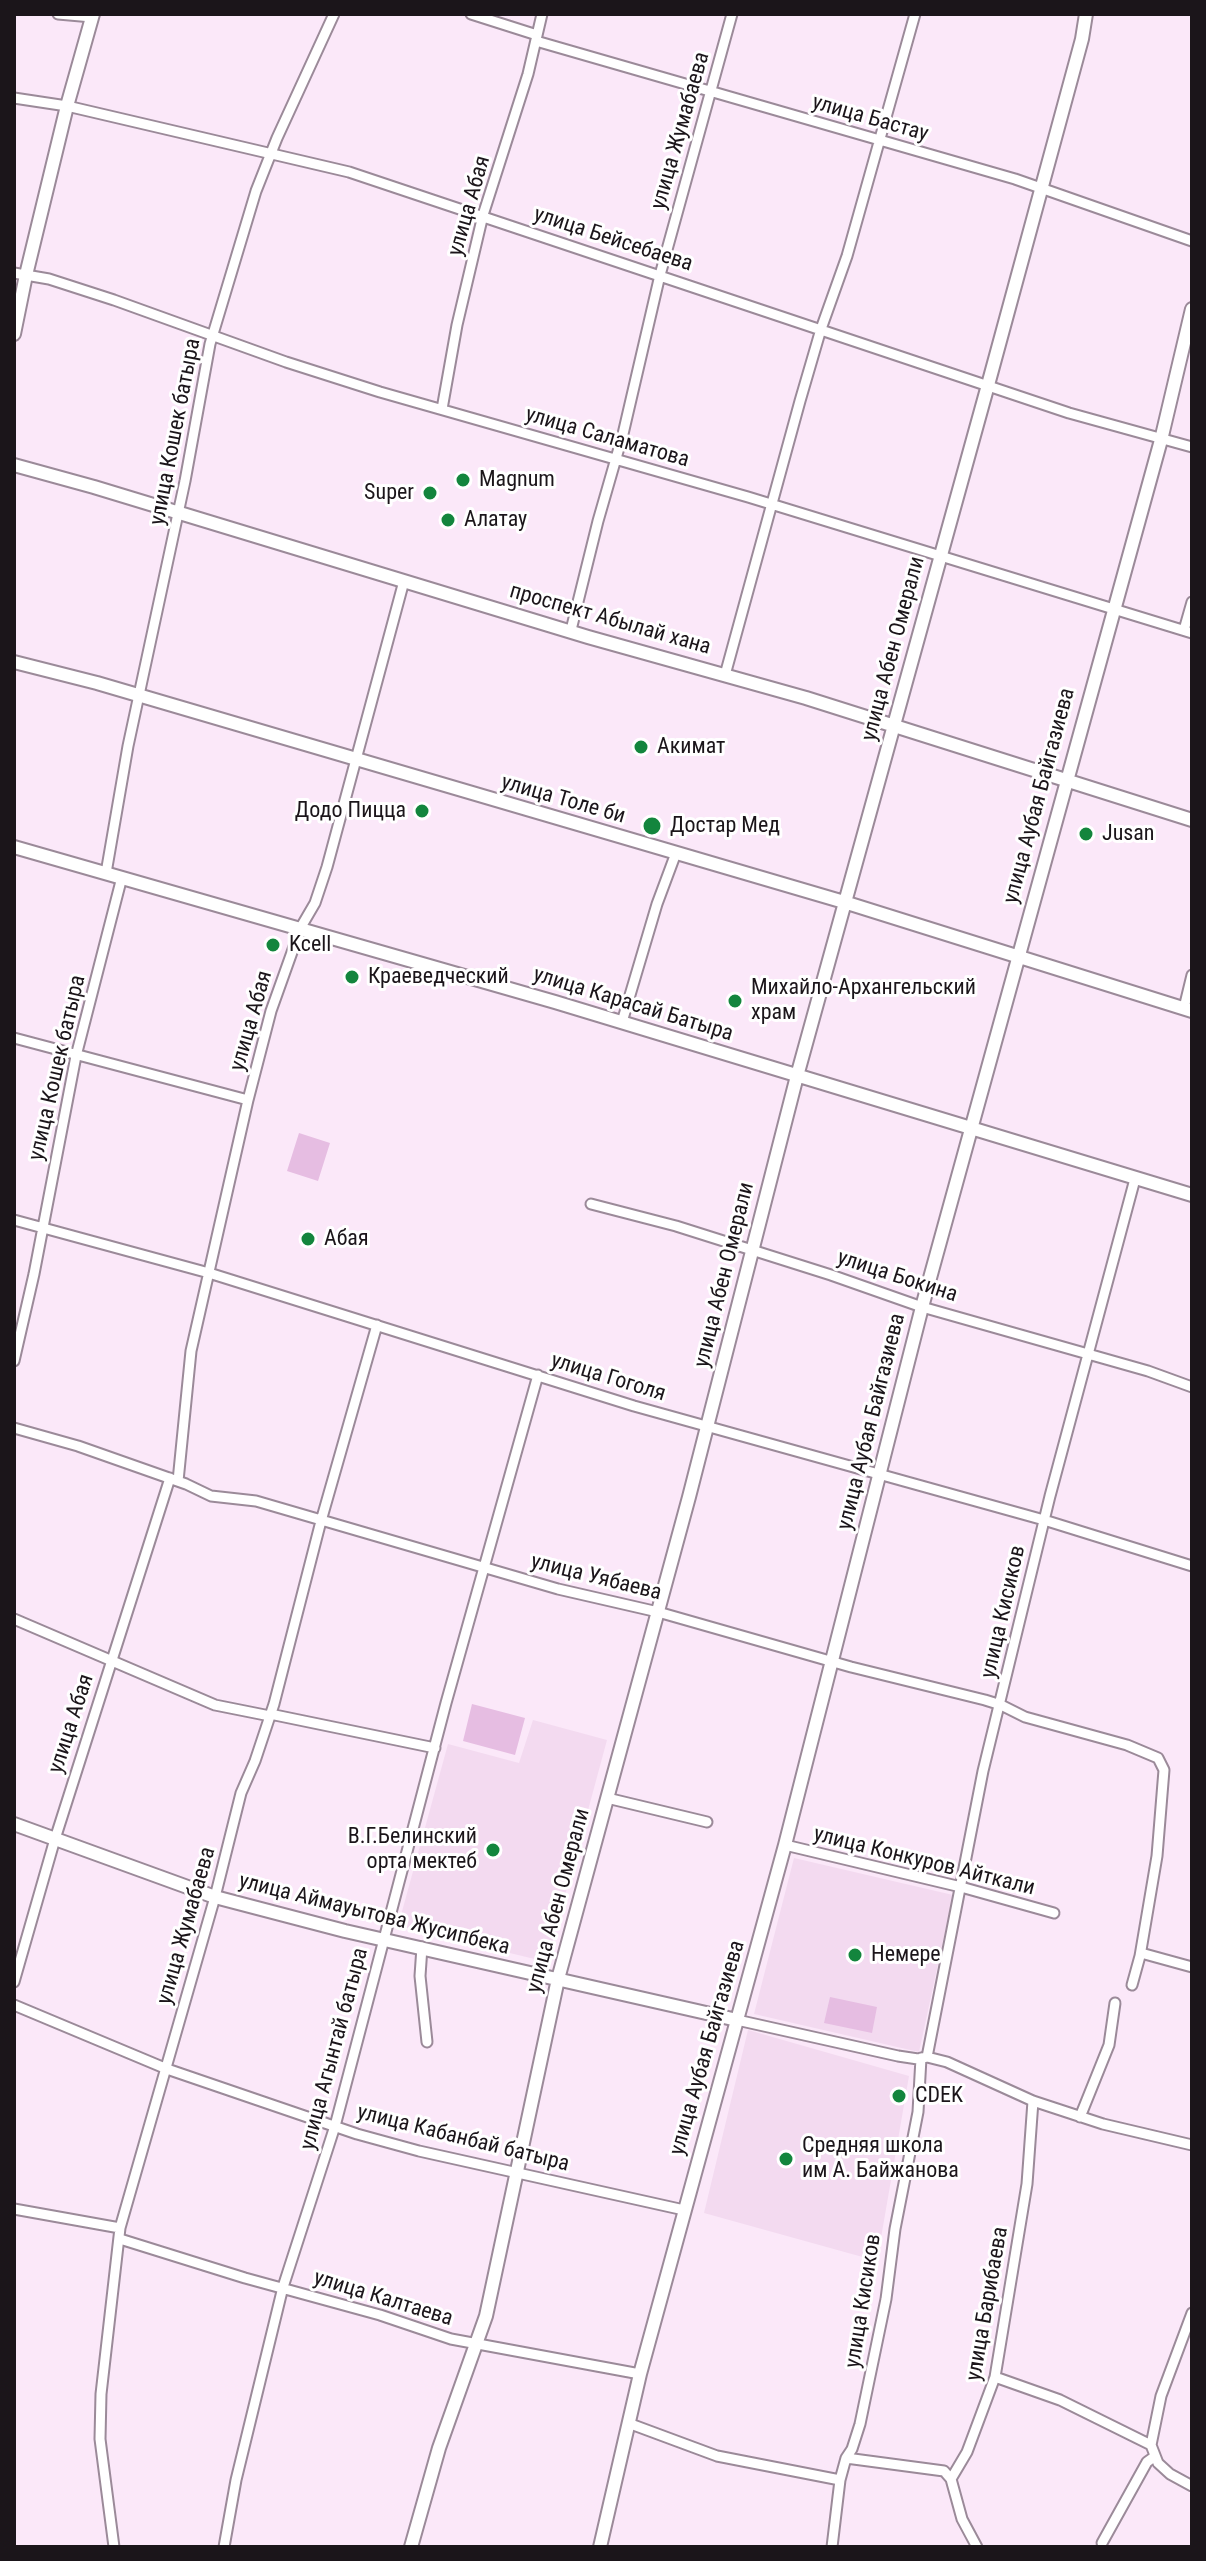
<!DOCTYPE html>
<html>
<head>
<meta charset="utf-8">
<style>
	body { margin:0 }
	#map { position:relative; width:1206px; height:2561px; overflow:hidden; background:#fbe8f9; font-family:"Roboto Condensed",sans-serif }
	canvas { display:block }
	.frame { position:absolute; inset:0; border:16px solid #1b151a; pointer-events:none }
</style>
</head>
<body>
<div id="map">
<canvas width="1206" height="2561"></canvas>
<div class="frame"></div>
</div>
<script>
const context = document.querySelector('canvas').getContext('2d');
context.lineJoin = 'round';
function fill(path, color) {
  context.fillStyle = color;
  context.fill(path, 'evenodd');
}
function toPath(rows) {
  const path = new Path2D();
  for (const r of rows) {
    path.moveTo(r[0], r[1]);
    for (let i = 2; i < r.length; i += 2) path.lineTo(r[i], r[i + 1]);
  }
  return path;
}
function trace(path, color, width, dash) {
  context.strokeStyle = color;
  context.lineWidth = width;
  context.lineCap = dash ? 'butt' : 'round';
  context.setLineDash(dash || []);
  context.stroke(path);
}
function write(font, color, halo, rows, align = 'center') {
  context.font = font + ' "Roboto Condensed",sans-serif';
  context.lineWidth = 6;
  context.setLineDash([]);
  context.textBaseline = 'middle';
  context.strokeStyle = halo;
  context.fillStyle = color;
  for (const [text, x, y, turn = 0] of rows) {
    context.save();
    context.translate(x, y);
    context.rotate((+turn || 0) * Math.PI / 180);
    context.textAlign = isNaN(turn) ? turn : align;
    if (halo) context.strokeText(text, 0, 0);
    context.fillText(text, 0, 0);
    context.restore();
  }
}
const built = toPath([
	[533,1720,607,1740,547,1962,398,1926,448,1744,519,1763],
	[794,1858,953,1895,919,2052,754,2014],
	[748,2030,909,2076,877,2261,704,2213]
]);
const green = toPath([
	[299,1133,330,1143,318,1181,287,1171],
	[472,1704,525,1718,515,1755,463,1741],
	[830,1997,877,2007,872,2033,824,2023]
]);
const street = toPath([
	[58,14,92,17],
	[471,14,537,35],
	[536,41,1015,179,1192,241],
	[14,98,67,106,349,172,1069,413,1192,447],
	[14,273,49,279,114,300,286,362,380,392,748,497,1192,633],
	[442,409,457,325,483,215,528,74,542,14],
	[571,630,598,521,623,434,660,275,732,14],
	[1184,630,1192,602],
	[725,675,800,401,821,329,847,256,915,14],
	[106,873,128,746,185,481,210,344,256,191,277,138,334,14],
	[1184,1008,1192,975],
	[622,1022,657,904,676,853],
	[14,1038,248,1100],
	[591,1204,676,1226,831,1275,922,1307,1148,1371,1192,1387],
	[14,1220,209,1273,634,1406,1044,1520,1192,1566],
	[14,1361,34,1274,76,1056,122,877],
	[14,1428,78,1446,186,1484,211,1496,256,1501,558,1589,658,1612,851,1667,985,1700,1001,1705,1025,1717,1127,1745,1158,1758,1164,1770,1157,1856,1140,1956,1132,1985],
	[178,1481,191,1351,248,1100,271,1011,301,927,315,903,327,867,404,581],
	[14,1619,215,1705,270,1716],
	[270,1714,435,1748],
	[607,1798,707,1822],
	[785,1845,961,1887,1054,1913],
	[422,1947,420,1976,427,2042],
	[1141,1953,1192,1967],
	[14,1982,55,1839,170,1478],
	[14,2005,167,2069,357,2134,419,2151,684,2210],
	[737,2020,898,2056,918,2059,927,2057,947,2062,1033,2101,1103,2124,1192,2145],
	[927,2057,983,1771,1050,1496,1135,1179],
	[1080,2117,1109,2045,1115,2003],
	[14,2209,120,2228],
	[120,2239,245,2278,380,2315,451,2339,640,2374],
	[1192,2313,1161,2396,1151,2445,1158,2463,1170,2474,1192,2486],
	[995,2377,1060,2400,1151,2445],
	[628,2423,717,2456,840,2480],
	[846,2458,944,2471,951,2479],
	[1102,2543,1147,2462,1154,2457],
	[114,2547,100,2439,101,2394,120,2228,215,1897,241,1793,255,1761,274,1704,321,1521,377,1325],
	[224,2547,236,2480,283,2287,335,2126,446,1703,538,1375],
	[832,2547,840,2480,846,2458,852,2449,860,2424,886,2299,895,2229,918,2112,921,2058],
	[977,2547,962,2519,951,2479,967,2452,995,2377,1027,2184,1033,2101]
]);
const secondary = toPath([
	[14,334,26,275,67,106,93,14],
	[14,465,94,487,588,637,806,698,1192,820],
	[14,662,97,683,844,902,1192,1011],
	[14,847,555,1002,1192,1195],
	[14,1824,215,1897,345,1931,737,2020],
	[411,2547,439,2448,486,2316,558,1979,689,1497,797,1076,988,385,1082,39,1086,14],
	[600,2547,640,2374,785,1845,922,1307,1161,440,1192,309]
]);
const markers = [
	[463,480,8,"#13853d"],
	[430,493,8,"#13853d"],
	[448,520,8,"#13853d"],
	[641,747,8,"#13853d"],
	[422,811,8,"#13853d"],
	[652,826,10,"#13853d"],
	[1086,834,8,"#13853d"],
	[273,945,8,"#13853d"],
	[352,977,8,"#13853d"],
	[735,1001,8,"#13853d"],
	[308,1239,8,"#13853d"],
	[493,1850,8,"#13853d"],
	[855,1955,8,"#13853d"],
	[899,2096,8,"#13853d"],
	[786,2159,8,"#13853d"]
];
const streetNames = [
	["улица Бастау",870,119,16],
	["улица Жумабаева",681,131,-74],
	["улица Абая",470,206,-74],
	["улица Бейсебаева",613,240,18],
	["улица Кошек батыра",176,432,-79],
	["улица Саламатова",607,438,16],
	["проспект Абылай хана",610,620,16],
	["улица Абен Омерали",894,649,-75],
	["улица Аубая Байгазиева",1040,796,-75],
	["улица Толе би",563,800,16],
	["улица Карасай Батыра",633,1005,17],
	["улица Абая",252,1021,-74],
	["улица Кошек батыра",58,1068,-77],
	["улица Абен Омерали",725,1275,-76],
	["улица Бокина",897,1277,18],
	["улица Гоголя",608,1378,17],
	["улица Аубая Байгазиева",872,1422,-76],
	["улица Уябаева",596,1578,14],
	["улица Кисиков",1004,1612,-77],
	["улица Абая",72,1724,-72],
	["улица Конкуров Айткали",924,1862,14],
	["улица Абен Омерали",559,1901,-75],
	["улица Аймауытова Жусипбека",374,1915,14],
	["улица Жумабаева",187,1926,-74],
	["улица Аубая Байгазиева",708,2048,-74],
	["улица Агынтай батыра",335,2049,-75],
	["улица Кабанбай батыра",463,2139,14],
	["улица Калтаева",383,2299,17],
	["улица Кисиков",864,2301,-81],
	["улица Барибаева",988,2304,-80]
];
const poiNames = [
	["Magnum",479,480],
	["Super",414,493,"right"],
	["Алатау",464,520],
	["Акимат",657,747],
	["Додо Пицца",406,811,"right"],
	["Достар Мед",670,826],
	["Jusan",1102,834],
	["Kcell",289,945],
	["Краеведческий",368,977],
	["Михайло-Архангельский",751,988],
	["храм",751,1013],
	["Абая",324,1239],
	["В.Г.Белинский",477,1837,"right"],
	["орта мектеб",477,1862,"right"],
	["Немере",871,1955],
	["CDEK",915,2096],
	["Средняя школа",802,2146],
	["им А. Байжанова",802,2171]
];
fill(built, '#f3daf0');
fill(green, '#e6bde2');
trace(street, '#9b8a99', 13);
trace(secondary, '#9b8a99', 16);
trace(street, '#fff', 9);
trace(secondary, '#fff', 12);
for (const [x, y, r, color] of markers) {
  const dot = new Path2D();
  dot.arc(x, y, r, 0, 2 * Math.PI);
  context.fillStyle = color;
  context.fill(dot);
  trace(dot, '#fff', 3);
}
write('22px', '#1b151a', '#fff', streetNames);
write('22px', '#1b151a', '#fff', poiNames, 'left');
</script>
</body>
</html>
